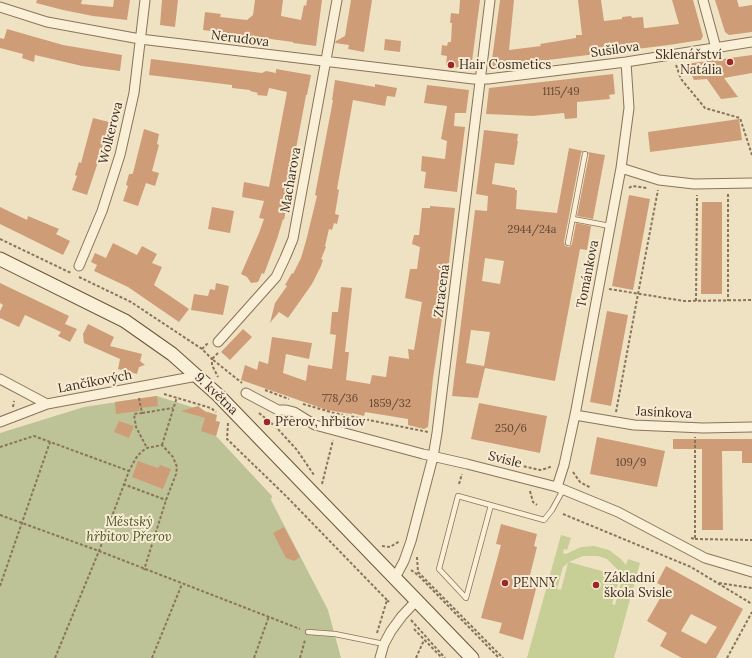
<!DOCTYPE html>
<html>
<head>
<meta charset="utf-8">
<style>
	body { margin:0 }
	canvas { display:block; background:#efe2c3 }
</style>
</head>
<body>
<canvas width="752" height="658"></canvas>
<script>
const context = document.querySelector('canvas').getContext('2d');
context.lineJoin = 'round';
function fill(path, color) {
  context.fillStyle = color;
  context.fill(path, 'evenodd');
}
function toPath(rows) {
  const path = new Path2D();
  for (const r of rows) {
    path.moveTo(r[0], r[1]);
    for (let i = 2; i < r.length; i += 2) path.lineTo(r[i], r[i + 1]);
  }
  return path;
}
function trace(path, color, width, dash) {
  context.strokeStyle = color;
  context.lineWidth = width;
  context.lineCap = dash ? 'butt' : 'round';
  context.setLineDash(dash || []);
  context.stroke(path);
}
function write(font, color, halo, rows, align = 'center') {
  context.font = font + ' Lora,serif';
  context.lineWidth = 4;
  context.setLineDash([]);
  context.textBaseline = 'middle';
  context.strokeStyle = halo;
  context.fillStyle = color;
  for (const [text, x, y, turn = 0] of rows) {
    context.save();
    context.translate(x, y);
    context.rotate((+turn || 0) * Math.PI / 180);
    context.textAlign = isNaN(turn) ? turn : align;
    if (halo) context.strokeText(text, 0, 0);
    context.fillText(text, 0, 0);
    context.restore();
  }
}
const green = toPath([
	[561,535,571,538,567,550,564,549,563,553,566,554,581,547,594,546,609,550,621,559,626,565,628,559,640,563,614,658,527,658],
	[583,556,598,556,607,559,618,570,620,576,569,562],
	[568,563,561,590,557,589,563,567],
	[620,577,621,583,615,605,612,604]
]);
const cemetery = toPath([
	[157,396,217,415,216,421,220,422,216,436,272,496,271,500,328,610,341,658,0,658,0,433,84,407]
]);
const building = toPath([
	[37,0,82,0,81,4,113,7,114,0,130,0,127,20,93,16,63,10,36,3],
	[162,0,178,0,175,27,160,25],
	[255,0,283,0,281,16,301,20,304,5,306,6,307,0,322,0,316,46,293,43,293,42,203,30,205,12,221,14,220,17,247,20,253,15],
	[351,0,372,0,364,52,348,49,349,45,335,43,336,41,345,36],
	[460,0,480,0,471,69,446,66,447,56,441,55,442,45,447,46,448,42,451,42,452,23,450,23,451,13,459,14],
	[500,0,514,0,509,50,541,46,540,44,576,38,576,35,582,35,578,0,601,0,604,21,622,19,622,17,631,16,632,18,643,17,644,28,646,28,679,24,672,0,693,0,703,36,701,40,669,45,491,67],
	[715,0,737,0,739,7,752,5,752,32,729,35,725,32],
	[7,29,63,45,122,55,120,71,82,66,35,55,34,62,22,58,23,54,0,48,0,38,4,39],
	[385,39,401,41,400,52,384,50],
	[752,55,752,73,724,78,738,97,721,99,707,79,694,80,686,64],
	[151,59,262,73,266,71,276,73,276,69,311,75,307,95,306,95,305,101,291,175,293,175,284,220,283,219,277,239,264,274,262,273,258,282,251,283,247,277,241,274,259,233,264,219,259,218,264,201,242,197,244,182,269,187,287,92,269,88,267,96,257,95,258,93,250,91,250,90,232,88,232,85,149,75],
	[613,74,615,94,609,95,610,99,577,102,577,118,565,119,564,113,533,116,486,114,489,88],
	[335,80,375,87,375,84,397,88,395,97,387,96,385,106,353,100,337,189,339,190,335,214,339,215,337,224,334,223,332,230,329,229,325,246,326,247,321,259,323,260,321,266,312,284,288,318,279,312,270,323,275,303,287,286,285,285,292,273,293,274,301,258,306,241,317,196,315,195,333,100,332,100],
	[427,85,469,90,466,113,455,113,454,126,465,127,457,192,424,188,426,172,421,171,422,156,445,159,447,141,441,139,447,106,424,103],
	[93,118,109,122,99,159,87,195,72,190,77,176,75,175,79,162,81,163],
	[739,119,742,140,650,152,648,132],
	[144,129,159,134,157,144,159,145,152,171,159,173,155,186,146,183,138,206,123,201,128,186,126,185,129,174,132,174,133,173],
	[484,130,518,134,517,141,518,141,514,165,495,163,492,184,515,188,515,190,517,190,516,209,557,213,569,148,583,151,581,153,564,242,565,246,569,247,572,244,576,223,591,226,587,250,580,249,555,381,485,368,478,398,452,396,475,210,487,211,488,196,476,194],
	[485,258,504,261,500,284,482,281],
	[471,330,490,332,484,366,466,363],
	[588,152,605,155,593,219,577,216,589,155],
	[629,195,650,199,633,290,612,286],
	[702,202,722,202,722,294,701,294],
	[430,206,455,208,445,298,433,378,428,427,424,429,408,425,408,419,365,412,364,416,352,413,352,414,327,410,241,380,245,365,257,370,259,361,268,364,272,337,312,343,309,359,286,354,283,373,306,381,308,365,332,369,336,335,330,334,332,312,338,312,341,287,352,288,345,352,349,352,346,380,370,384,372,375,386,377,389,356,409,359,408,349,414,350,422,302,405,298,410,269,417,269,420,247,412,244,414,235,419,235,422,208,430,208],
	[0,207,27,220,28,216,59,229,56,234,70,241,63,255,0,224],
	[212,207,234,211,230,233,208,229],
	[113,243,137,255,142,246,157,254,152,263,162,267,154,285,189,309,179,322,128,287,94,271,97,265,91,262,95,253,106,258],
	[0,283,69,316,65,324,77,329,70,342,58,336,61,332,25,315,19,327,0,318,0,311,3,305,0,303],
	[216,283,229,286,223,315,191,310,194,294,208,296,210,289,215,290],
	[607,311,628,315,611,406,590,402],
	[88,324,114,337,110,346,142,354,140,361,145,365,139,367,137,374,118,369,120,359,84,343,83,334],
	[243,329,252,337,230,360,221,352],
	[157,396,158,406,139,408,139,411,116,414,115,402],
	[479,403,547,416,540,453,471,439],
	[198,406,207,413,207,412,217,415,215,421,220,422,216,436,201,431,205,418,181,411],
	[119,421,134,426,129,438,114,432],
	[597,437,665,451,657,487,590,474],
	[673,439,752,439,752,463,742,463,742,451,722,451,723,530,702,530,702,449,673,449],
	[138,461,158,468,160,465,171,469,163,489,132,477],
	[501,524,537,534,534,546,537,547,528,583,537,585,523,640,499,633,502,623,481,618,501,545,496,544],
	[284,527,300,557,294,561,286,558,273,533],
	[666,566,743,609,716,658,682,658,660,646,667,633,647,621,666,588,657,583],
	[691,614,717,627,706,644,681,631]
]);
const path = toPath([
	[676,65,681,79,705,108,740,118,752,155],
	[629,188,632,186,647,188],
	[728,194,728,301],
	[0,239,71,273],
	[79,277,131,302,202,349,212,359,212,365,218,377],
	[609,289,684,301,752,300],
	[696,301,697,195],
	[202,349,208,343],
	[218,353,212,359,242,383],
	[265,390,289,399],
	[164,394,211,408,216,412],
	[139,398,142,413,134,414,136,427,147,448],
	[303,404,334,413,428,432],
	[13,407,14,401],
	[616,412,638,294,658,190],
	[142,413,173,408],
	[259,413,276,427,297,450,314,475],
	[228,423,227,439,286,496,387,600],
	[162,445,177,397],
	[0,447,34,436,129,471],
	[514,464,540,470,548,468,552,466],
	[573,472,580,482,591,488],
	[123,484,166,500],
	[322,484,333,440],
	[459,484,462,474],
	[530,491,533,502,537,505],
	[563,514,691,567,752,604],
	[0,515,99,551,300,629],
	[691,538,695,539,695,437],
	[695,539,752,540],
	[382,546,390,547,400,541],
	[417,557,418,572,503,658],
	[411,570,418,575,499,658],
	[719,583,752,588],
	[0,586,50,442],
	[411,620,445,658],
	[414,629,442,658],
	[377,633,387,600,389,602],
	[55,658,99,551,129,471,136,458,141,452,147,448,162,445,173,457,177,467,176,474,166,500,144,570],
	[152,658,182,584],
	[254,658,269,616],
	[300,658,305,640],
	[416,658,424,640],
	[727,658,752,612]
]);
const lane = toPath([
	[573,219,610,226],
	[568,243,585,154],
	[491,505,466,598,439,569,458,496,544,520,552,510,563,490],
	[308,632,335,634,384,644]
]);
const street = toPath([
	[703,0,716,48],
	[0,7,47,22,140,39,473,79,488,79,626,62,752,42],
	[621,168,659,180,694,184,752,183],
	[79,266,102,211,120,155,134,93,145,0],
	[218,342,276,277,285,258,293,239,337,0],
	[0,379,47,404],
	[246,393,278,410,286,410,294,412,315,425,423,454,467,464,557,487,618,512,705,558,752,572],
	[575,415,634,425,703,428,752,427],
	[0,422,47,404,197,376],
	[557,487,564,465,575,415,621,168,629,108,626,62],
	[395,578,404,561,411,541,433,457,437,433,490,0],
	[380,658,384,644,391,631,402,616,416,601]
]);
const secondary = toPath([
	[0,259,125,321,172,354,218,395,472,658]
]);
const markers = [
	[730,62,4,"#9b2727"],
	[451,65,4,"#9b2727"],
	[267,422,4,"#9b2727"],
	[505,583,4,"#9b2727"],
	[596,585,4,"#9b2727"]
];
const numberNames = [
	["1115/49",561,92],
	["2944/24a",532,230],
	["778/36",340,399],
	["1859/32",390,404],
	["250/6",511,429],
	["109/9",631,463]
];
const streetNames = [
	["Nerudova",240,39,7],
	["Sušilova",615,50,-8],
	["Wolkerova",111,133,-76],
	["Macharova",291,180,-80],
	["Tománkova",588,274,-79],
	["Ztracená",442,291,-83],
	["Lančíkových",95,382,-11],
	["9. května",216,394,44],
	["Jasínkova",664,413,3],
	["Svisle",505,460,14]
];
const poiNames = [
	["Sklenářství",722,55,"right"],
	["Natália",722,70,"right"],
	["Hair Cosmetics",459,65],
	["Přerov, hřbitov",275,422],
	["Základní",604,578],
	["škola Svisle",604,593],
	["PENNY",513,583]
];
const parkNames = [
	["Městský",129,522],
	["hřbitov Přerov",129,537]
];
fill(green, '#c7ce96');
fill(cemetery, '#bdc396');
fill(building, '#cf9c78');
trace(lane, '#8a7359', 6);
trace(street, '#8a7359', 11);
trace(secondary, '#6c543c', 15);
trace(path, '#8a7359', 2, [3, 2]);
trace(lane, '#faefd7', 4.5);
trace(street, '#faefd7', 9);
trace(secondary, '#faefd7', 13);
for (const [x, y, r, color] of markers) {
  const dot = new Path2D();
  dot.arc(x, y, r, 0, 2 * Math.PI);
  context.fillStyle = color;
  context.fill(dot);
  trace(dot, '#f7ecd3', 1.5);
}
write('11px', '#5f4734', null, numberNames);
write('13px', '#3a2b1e', '#f7ecd3', streetNames);
write('13px', '#3a2b1e', '#f7ecd3', poiNames, 'left');
write('italic 13px', '#4a5724', '#f7ecd3', parkNames);
</script>
</body>
</html>
